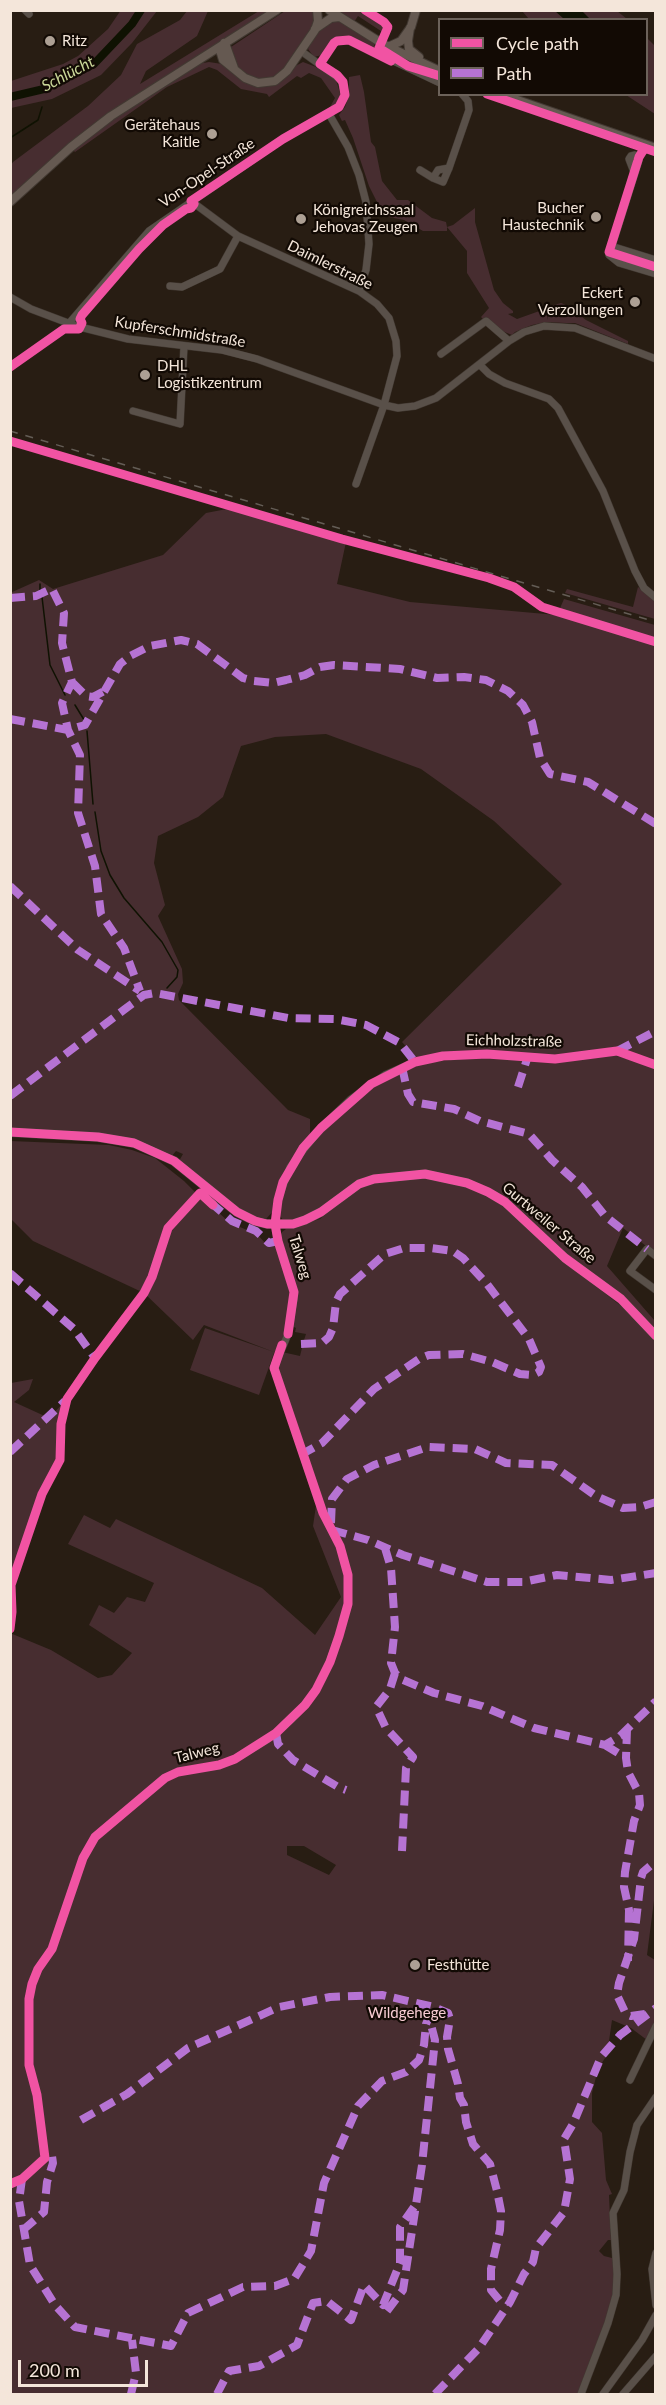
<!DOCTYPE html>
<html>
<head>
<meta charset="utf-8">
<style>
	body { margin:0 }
	#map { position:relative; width:666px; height:2405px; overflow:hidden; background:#281d13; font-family:Lato,sans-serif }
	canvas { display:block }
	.frame { position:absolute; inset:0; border:12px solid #f4e6da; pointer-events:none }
	.legend { position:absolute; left:438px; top:18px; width:210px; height:78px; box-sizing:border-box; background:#120a04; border:2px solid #6c625a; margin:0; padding:8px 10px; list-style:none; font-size:18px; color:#f4e6da }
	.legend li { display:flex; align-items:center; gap:12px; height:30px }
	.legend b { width:30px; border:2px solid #6c625a }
	.scale { position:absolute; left:18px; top:2360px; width:130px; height:27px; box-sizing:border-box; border:3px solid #f4e6da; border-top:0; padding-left:8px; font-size:18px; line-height:21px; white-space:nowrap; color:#f4e6da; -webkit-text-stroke:4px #120a04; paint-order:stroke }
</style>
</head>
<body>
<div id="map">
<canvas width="666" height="2405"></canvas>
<div class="frame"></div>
<ul class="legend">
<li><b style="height:8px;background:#f153a3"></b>Cycle path</li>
<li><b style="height:8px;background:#b673d3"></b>Path</li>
</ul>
<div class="scale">200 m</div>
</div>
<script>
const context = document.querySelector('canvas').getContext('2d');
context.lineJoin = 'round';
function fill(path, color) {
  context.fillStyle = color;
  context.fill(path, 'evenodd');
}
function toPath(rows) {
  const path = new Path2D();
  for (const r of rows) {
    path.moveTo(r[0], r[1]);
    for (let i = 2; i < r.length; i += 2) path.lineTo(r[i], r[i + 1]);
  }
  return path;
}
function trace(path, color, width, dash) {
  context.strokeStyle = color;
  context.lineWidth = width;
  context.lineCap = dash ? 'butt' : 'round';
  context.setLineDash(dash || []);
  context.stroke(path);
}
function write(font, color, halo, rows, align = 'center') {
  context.font = font + ' Lato,sans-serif';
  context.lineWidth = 4.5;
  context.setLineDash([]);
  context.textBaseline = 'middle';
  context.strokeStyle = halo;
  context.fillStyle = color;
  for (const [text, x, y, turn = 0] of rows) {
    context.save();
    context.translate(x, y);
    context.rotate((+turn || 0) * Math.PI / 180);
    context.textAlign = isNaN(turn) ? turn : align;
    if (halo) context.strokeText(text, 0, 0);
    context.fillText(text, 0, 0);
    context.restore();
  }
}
const green = toPath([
	[121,10,157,11,132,43,101,75,52,99,11,108,11,81,63,64,78,56,108,29],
	[187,11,208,11,197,36,146,71,140,84,259,11,271,11,186,63,11,198,11,165,13,162,88,106,121,75,137,44,180,20],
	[285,11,315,11,314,25,281,73,274,78,255,80,239,69,231,47],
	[334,11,360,11,383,23,386,29,384,33,358,16,354,22],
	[522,11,617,11,627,19,529,19],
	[338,20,375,43,374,45,380,52,342,37,336,38,322,55,314,57,308,49,311,41,326,22],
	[647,38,655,46,655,114,626,95,646,94],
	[209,62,222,64,257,86,303,62,324,70,336,80,341,96,335,107,325,113,324,111,330,107,335,98,321,78,309,73,301,78,297,76,269,97,267,94,241,89,217,70,209,67,167,87,75,152,72,149,112,118,197,64],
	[360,75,364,92,371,142,375,147,382,181,397,200,408,200,432,218,446,222,447,227,453,225,475,208,475,222,494,290,503,303,513,311,513,313,508,314,517,319,545,309,548,320,547,307,561,303,566,305,586,320,628,341,628,344,575,323,566,323,546,322,532,325,515,332,512,335,502,331,487,318,483,319,481,317,489,308,467,273,467,251,447,227,447,231,423,231,404,220,389,217,379,206,369,186,353,138,345,120,342,121,339,115,345,107,349,96,349,77],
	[614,250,655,262,655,273,642,266,639,268,629,265,631,262,624,260,621,262,613,257,612,251],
	[232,508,346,542,337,584,410,602,557,615,564,599,655,625,655,1062,624,1051,626,1045,556,1057,527,1054,416,1058,402,1042,562,884,494,821,421,769,326,734,275,737,241,746,223,797,198,817,158,836,154,863,165,905,158,916,182,969,183,983,178,994,179,1000,288,1110,310,1119,310,1136,288,1165,281,1180,274,1210,266,1219,253,1216,237,1208,179,1161,183,1154,176,1151,171,1157,134,1140,11,1131,10,593,39,580,53,589,163,555,206,513],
	[638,587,655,601,655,619,565,593,567,589,633,607],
	[613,1055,655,1067,655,1253,623,1228,607,1266,655,1321,655,1333,566,1256,525,1217,466,1181,388,1174,329,1203,303,1218,291,1221,283,1220,280,1216,281,1200,293,1167,326,1126,371,1088,399,1073,402,1081,406,1080,405,1070,425,1063,485,1056,555,1061],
	[10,1141,109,1145,132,1150,155,1158,184,1181,195,1192,189,1204,191,1206,199,1199,206,1201,230,1223,257,1234,266,1244,276,1245,291,1293,290,1310,286,1333,274,1353,259,1395,190,1370,205,1328,274,1352,204,1325,193,1340,144,1293,33,1241,11,1219],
	[424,1178,466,1186,503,1205,563,1260,635,1317,655,1341,656,1885,647,1955,655,1960,655,2022,647,2040,631,2028,612,2020,607,2055,598,2069,592,2093,592,2122,602,2133,606,2180,612,2194,609,2195,611,2240,608,2240,599,2251,604,2256,612,2258,615,2276,613,2295,607,2319,578,2394,11,2394,10,1633,51,1650,98,1678,112,1675,132,1653,89,1625,99,1605,114,1613,127,1597,145,1602,154,1583,68,1544,84,1515,110,1528,116,1519,262,1588,315,1635,341,1597,313,1526,317,1499,276,1368,282,1352,300,1356,302,1348,305,1348,306,1344,303,1343,306,1334,295,1332,296,1328,292,1326,297,1292,280,1237,282,1232,286,1229,320,1219,345,1198,362,1187,375,1182],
	[287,1846,304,1846,336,1865,329,1875,287,1855],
	[33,1379,29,1390,14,1402,49,1418,67,1399,61,1424,60,1460,42,1494,11,1585,11,1621,11,1383]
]);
const water = toPath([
	[555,11,582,11,590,19,564,19]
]);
const stream = toPath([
	[10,138,38,120,42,107],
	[40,584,40,590],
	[42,597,50,665,65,695],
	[75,705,86,723],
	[87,731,93,804],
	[95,812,101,851,110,875,124,898,162,942,178,970,177,977,167,988]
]);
const river = toPath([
	[10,97,44,89,94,64,132,24,141,10]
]);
const minor = toPath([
	[25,10,29,14],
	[320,64,334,43,337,41,349,40,440,83],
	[329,114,348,147,359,175,366,202,369,244,366,270,359,291],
	[449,168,438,170,433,178,443,182,449,168,469,110,468,101,462,94],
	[420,170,433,178],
	[634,172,629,159,631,156,635,155,639,157,639,160,609,255,619,263,656,274],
	[191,201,238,236,359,291,377,304,389,318,396,341,397,356,384,405,356,484],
	[611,246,656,260],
	[170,286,182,287,220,269,238,236],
	[10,297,31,309,76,326,128,339,222,350,257,359,384,405,398,408,415,406,436,398,509,341,524,332,544,326,575,328,656,359],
	[64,329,149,231,283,139,339,107,345,95,341,80,301,51],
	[441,354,486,321,509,341],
	[480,365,489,374,505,383,549,399,558,408,603,491,635,571,644,588,656,598],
	[133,411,180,424,184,346],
	[656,1256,647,1249,630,1271,656,1290],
	[630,2080,656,2026],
	[10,2184,22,2179,45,2158,37,2095,29,2065,29,1999,32,1984,38,1969,52,1949,83,1858,95,1837,165,1778,178,1772,219,1765,235,1759,267,1740,292,1719,310,1698,323,1678,339,1636,348,1604,348,1575,340,1546,323,1513,274,1368,288,1334,294,1300,294,1292,278,1241,275,1224,278,1200,290,1167,321,1128,351,1099,385,1075,415,1062,443,1056,487,1054,555,1059,617,1051,656,1065],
	[656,2253,652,2269,656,2305],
	[581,2394,608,2323,616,2295,617,2274,613,2213,624,2190,630,2152,637,2125,656,2097],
	[603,2394,642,2340,656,2315],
	[623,2394,656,2356]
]);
const major = toPath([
	[329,10,383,44,440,71],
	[410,28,408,41,409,49,419,57],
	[315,29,331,18,339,17],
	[224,43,220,50,223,60,245,78,258,83,275,81,287,71,315,30,318,21,317,10],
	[225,43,234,68],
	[388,47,401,41,411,27,416,10],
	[500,94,656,148],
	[10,202,71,147,111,116,277,10],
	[10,1132,98,1137,134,1143,174,1161,237,1212,255,1221,267,1224,293,1224,305,1220,321,1212,359,1184,374,1179,425,1174,467,1183,488,1192,505,1202,565,1258,621,1299,656,1336]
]);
const rail = toPath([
	[10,431,656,622]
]);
const quiet = toPath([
	[53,591,64,613,62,643,72,682,62,703,68,730,80,755,78,813,95,866,101,914,124,948,140,991],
	[10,598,36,596,51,589],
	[72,682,86,696,93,697,104,691],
	[10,719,68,730,85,725,120,664,130,656,150,646,181,640,197,644,243,678,254,681,273,683,286,680,305,675,320,667,334,665,400,669,437,678,464,677,486,680,508,691,523,705,532,722,540,758,550,774,588,782,656,824],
	[10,886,78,950,140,991],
	[617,1051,656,1031],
	[402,1067,408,1094,413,1102,454,1109,480,1121,529,1134,552,1160,582,1187,605,1216,647,1249],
	[518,1087,528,1056],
	[10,1096,125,1009,144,995,155,993,288,1018,335,1019,366,1025,400,1043,415,1062],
	[210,1202,232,1221,256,1231,269,1243,278,1241],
	[10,1273,74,1329,95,1358],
	[301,1344,322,1343,329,1337,333,1328,336,1302,340,1294,385,1254,404,1248,431,1248,453,1251,463,1258,487,1284,529,1339,541,1367,539,1372,533,1375,520,1374,492,1362,463,1354,429,1355,419,1359,374,1389,322,1443,304,1453],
	[10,1452,65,1401],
	[331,1523,332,1499,347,1479,374,1465,428,1447,475,1449,506,1463,552,1465,596,1496,623,1508,640,1507,656,1502],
	[332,1530,368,1540,403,1555,487,1582,523,1582,557,1575,611,1580,656,1573],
	[385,1548,391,1568,395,1627,391,1663,395,1673,401,1679,434,1693,482,1706,534,1728,605,1745,620,1736,656,1701],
	[395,1673,390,1689,376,1707,386,1728,413,1757,406,1768,402,1851],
	[627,1729,626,1758,628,1772,639,1793,640,1805,634,1821,625,1872,624,1887,629,1910,628,1961],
	[276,1733,278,1744,293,1760,338,1787,346,1790],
	[605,1745,626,1758],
	[645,2014,631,2016,626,2014,617,1995,619,1983,634,1939,641,1878,643,1872,656,1861],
	[81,2120,127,2094,188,2048,279,2007,330,1997,382,1995,434,2007,448,2013,450,2019,447,2037,448,2049,458,2084,460,2098,464,2105,466,2122,473,2144,490,2164,497,2191,501,2211,500,2230,491,2269,491,2290,500,2301,510,2302,524,2274,533,2262,536,2248,564,2212,570,2179,564,2139,573,2124,601,2057,620,2035,656,2008],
	[22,2179,19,2201,30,2265,55,2305,75,2327,171,2346,188,2313,243,2287,275,2286,294,2279,311,2251,324,2183,358,2106,382,2081,406,2072,419,2060,424,2045,426,2024,429,2017],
	[23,2230,44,2212,47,2182,53,2163,52,2156],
	[387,2311,403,2290,422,2165,435,2040,429,2017],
	[131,2394,136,2373,132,2340],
	[217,2394,229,2371,259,2366,297,2345,313,2303,327,2301,351,2320,364,2285,383,2305,400,2263,400,2227,414,2207],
	[435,2394,479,2348,510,2302]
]);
const cycleway = toPath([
	[365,10,384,22,388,27,379,48,408,66,440,76],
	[487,94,656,152],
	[644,149,639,157,609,252,656,267],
	[10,367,64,329,79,329,82,323,80,319,82,315,139,249,163,225,186,209,191,208,194,204,191,201,283,139,339,107,345,95,343,82,337,75,320,64,334,43,337,41,349,40,391,61,393,58],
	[10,441,342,539,489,578,514,587,542,607,656,642],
	[10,1132,98,1137,134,1143,174,1161,237,1212,255,1221,267,1224,293,1224,305,1220,321,1212,359,1184,374,1179,425,1174,467,1183,488,1192,505,1202,565,1258,621,1299,656,1336],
	[288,1334,294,1292,278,1241,275,1224,278,1200,283,1182,303,1148,321,1128,371,1084,415,1062,443,1056,487,1054,555,1059,617,1051,656,1065],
	[10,1629,12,1612,11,1585,42,1494,60,1460,61,1424,67,1399,95,1358,144,1293,152,1277,168,1228,200,1193,213,1205],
	[10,2184,22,2179,45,2158,37,2095,29,2065,29,1999,32,1984,38,1969,52,1949,83,1858,95,1837,165,1778,178,1772,219,1765,235,1759,276,1733,305,1705,316,1690,330,1662,339,1636,348,1604,348,1575,340,1546,323,1513,274,1368,282,1345]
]);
const markers = [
	[50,41,6,"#ada094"],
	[212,134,6,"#ada094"],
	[596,217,6,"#ada094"],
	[301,219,6,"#ada094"],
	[635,302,6,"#ada094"],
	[145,375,6,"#ada094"],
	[415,1965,6,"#ada094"]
];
const poiNames = [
	["Ritz",62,41],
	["Gerätehaus",200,125,"right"],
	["Kaitle",200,142,"right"],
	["Bucher",584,208,"right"],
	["Haustechnik",584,225,"right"],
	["Königreichssaal",313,210],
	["Jehovas Zeugen",313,227],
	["Eckert",623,293,"right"],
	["Verzollungen",623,310,"right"],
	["DHL",157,366],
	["Logistikzentrum",157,383],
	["Festhütte",427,1965]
];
const streetNames = [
	["Von-Opel-Straße",207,173,-34],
	["Daimlerstraße",330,265,26],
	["Kupferschmidstraße",180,332,9],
	["Eichholzstraße",514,1041,1],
	["Gurtweiler Straße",549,1223,40],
	["Talweg",300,1257,73],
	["Talweg",197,1753,-14]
];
const parkNames = [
	["Wildgehege",407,2013]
];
const waterNames = [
	["Schlücht",68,74,-28]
];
fill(green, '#472d30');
fill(water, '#0f1202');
trace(stream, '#0f1202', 1.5);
trace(river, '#0f1202', 8);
trace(minor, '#423932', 8);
trace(major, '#423932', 10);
trace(minor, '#595049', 7);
trace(major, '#655951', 8);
trace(rail, '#645d56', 1.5, [8, 8]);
trace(quiet, '#b673d3', 8, [15, 8]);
trace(cycleway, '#f153a3', 9);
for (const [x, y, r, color] of markers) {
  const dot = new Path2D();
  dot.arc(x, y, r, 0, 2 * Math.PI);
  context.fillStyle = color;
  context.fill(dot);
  trace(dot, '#120a04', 2);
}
write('15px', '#f4e6da', '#120a04', poiNames, 'left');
write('15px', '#f4e6da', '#120a04', streetNames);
write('15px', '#f8ccd2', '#120a04', parkNames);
write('italic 16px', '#c8d597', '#120a04', waterNames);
</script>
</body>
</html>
